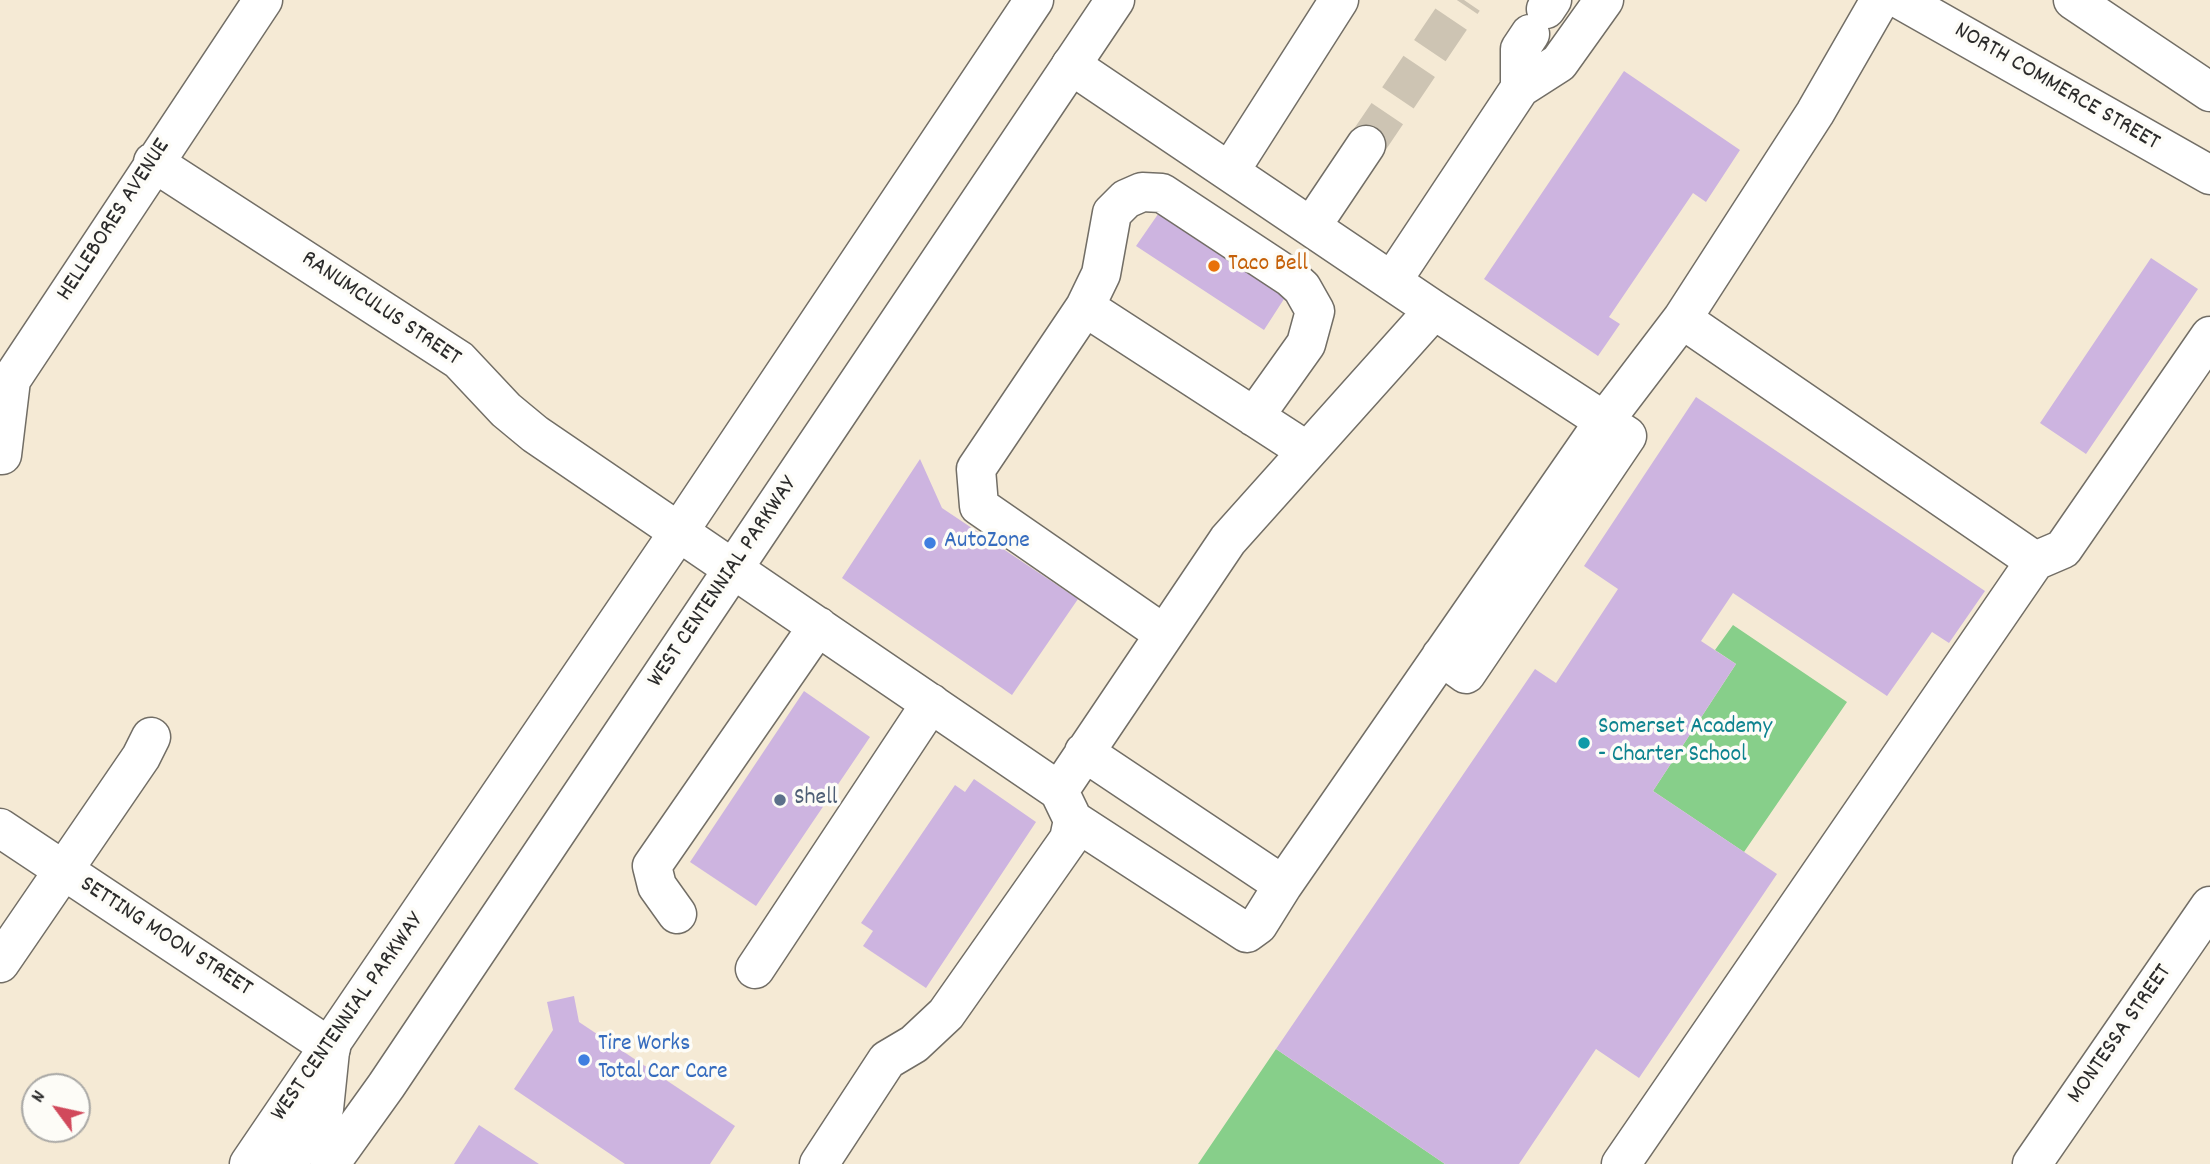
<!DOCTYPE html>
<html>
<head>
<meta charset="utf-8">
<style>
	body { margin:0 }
	#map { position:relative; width:2210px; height:1164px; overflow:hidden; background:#f5ead5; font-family:Dekko,sans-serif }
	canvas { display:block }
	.north { position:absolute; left:21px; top:1073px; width:70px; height:70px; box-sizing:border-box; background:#fdfcf7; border:2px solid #a9a8a5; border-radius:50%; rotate:303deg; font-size:19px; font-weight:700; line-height:28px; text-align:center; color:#2b2b2b }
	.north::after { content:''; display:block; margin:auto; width:24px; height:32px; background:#d1495b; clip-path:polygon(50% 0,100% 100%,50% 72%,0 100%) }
</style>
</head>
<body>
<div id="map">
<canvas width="2210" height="1164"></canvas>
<div class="north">N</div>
</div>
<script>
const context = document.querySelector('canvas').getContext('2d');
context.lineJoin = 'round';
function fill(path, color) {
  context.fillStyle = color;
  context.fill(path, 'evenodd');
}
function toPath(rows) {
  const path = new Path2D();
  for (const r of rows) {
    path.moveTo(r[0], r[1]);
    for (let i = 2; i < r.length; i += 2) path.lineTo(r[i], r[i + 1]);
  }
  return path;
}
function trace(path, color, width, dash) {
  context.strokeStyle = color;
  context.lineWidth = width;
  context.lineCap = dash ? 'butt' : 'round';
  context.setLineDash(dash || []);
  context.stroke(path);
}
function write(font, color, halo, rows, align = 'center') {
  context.font = font + ' Dekko,sans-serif';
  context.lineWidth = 7;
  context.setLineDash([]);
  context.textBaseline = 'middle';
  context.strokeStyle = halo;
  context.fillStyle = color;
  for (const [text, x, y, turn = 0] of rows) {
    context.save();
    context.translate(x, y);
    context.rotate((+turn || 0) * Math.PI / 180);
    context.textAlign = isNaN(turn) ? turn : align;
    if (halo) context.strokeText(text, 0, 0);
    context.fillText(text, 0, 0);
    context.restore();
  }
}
const green = toPath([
	[1733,625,1847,702,1744,852,1653,791,1736,664,1715,650],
	[1276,1049,1445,1164,1198,1164]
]);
const building = toPath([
	[1624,71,1740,150,1706,202,1693,193,1609,317,1620,324,1598,356,1484,279],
	[1165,204,1293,285,1264,330,1136,246],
	[2151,258,2198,289,2086,454,2040,423],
	[1696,397,1985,591,1949,643,1932,632,1887,696,1733,593,1701,641,1736,664,1653,791,1777,874,1639,1078,1596,1049,1519,1164,1445,1164,1276,1049,1535,669,1556,683,1618,589,1584,566],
	[920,459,942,508,1078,599,1012,695,842,578],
	[804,691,870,737,756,906,690,862],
	[974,779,1036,822,926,988,863,946,873,931,861,923,955,785,965,792],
	[574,996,579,1022,735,1126,710,1164,625,1164,514,1089,553,1030,547,1002],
	[479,1125,539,1164,454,1164]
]);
const minorTunnel = toPath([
	[1366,145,1464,0]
]);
const minor = toPath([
	[1546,9,1552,0],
	[1071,65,1434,310,1627,436,1466,674,1441,656],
	[1520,88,1520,49,1530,34],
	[153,162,459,360,506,410,535,434,1059,791,1228,540,1434,310],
	[1230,171,1339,0],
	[1311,227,1366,145],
	[1392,281,1520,88,1559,63,1604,0],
	[1085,307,1101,274,1112,213,1126,199,1142,192,1162,193,1291,278,1302,288,1315,311,1306,344,1254,417],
	[1682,319,2035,561],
	[2,455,11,380,263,0],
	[1164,634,979,506,976,469,1085,307,1307,451],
	[1084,752,1283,885,1605,420,1682,319,1815,113,1880,0],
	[1073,820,1247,933,1258,925,1283,885],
	[0,828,331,1048],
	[677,914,657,886,652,866,818,626],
	[0,963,141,757,151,737],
	[755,969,931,703],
	[819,1164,887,1060,914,1044,946,1014,1069,839,1073,820,1059,791],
	[1621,1164,2035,561,2063,549,2210,336],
	[2032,1164,2210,906]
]);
const major = toPath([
	[1901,0,2210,175],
	[2073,0,2210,92],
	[249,1164,678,533,1034,0],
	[288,1164,324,1109,330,1051],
	[330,1164,386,1086,1115,0]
]);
const markers = [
	[1214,266,7,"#e8710a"],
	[930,543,7,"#3f7fe0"],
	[1584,743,7,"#0f9aa8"],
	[780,800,7,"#5c6f8a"],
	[584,1060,7,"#3f7fe0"]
];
const streetNames = [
	["NORTH COMMERCE STREET",2056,88,30],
	["HELLEBORES AVENUE",115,221,-57],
	["RANUMCULUS STREET",380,310,34],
	["WEST CENTENNIAL PARKWAY",724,583,-56],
	["SETTING MOON STREET",165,938,33],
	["WEST CENTENNIAL PARKWAY",349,1018,-55],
	["MONTESSA STREET",2121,1035,-55]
];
const foodNames = [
	["Taco Bell",1228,266]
];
const shopNames = [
	["AutoZone",944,543],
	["Tire Works",598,1046],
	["Total Car Care",598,1074]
];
const cultureNames = [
	["Somerset Academy",1598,729],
	["- Charter School",1598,757]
];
const serviceNames = [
	["Shell",794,800]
];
fill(green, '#87cf8a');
fill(building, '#cdb4e0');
trace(minorTunnel, '#cdc4b3', 38, [38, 19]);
trace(minor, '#726e66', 41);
trace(major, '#726e66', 41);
trace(minor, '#fff', 38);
trace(major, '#fff', 38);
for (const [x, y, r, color] of markers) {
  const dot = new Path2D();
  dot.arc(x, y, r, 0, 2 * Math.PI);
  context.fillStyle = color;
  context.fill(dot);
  trace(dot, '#fdfcf7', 2.5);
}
write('24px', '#2b2b2b', '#fdfcf7', streetNames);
write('24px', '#c56008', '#fdfcf7', foodNames, 'left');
write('24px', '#366cbe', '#fdfcf7', shopNames, 'left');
write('24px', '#0d838f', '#fdfcf7', cultureNames, 'left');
write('24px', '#4e5e75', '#fdfcf7', serviceNames, 'left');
</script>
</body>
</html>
